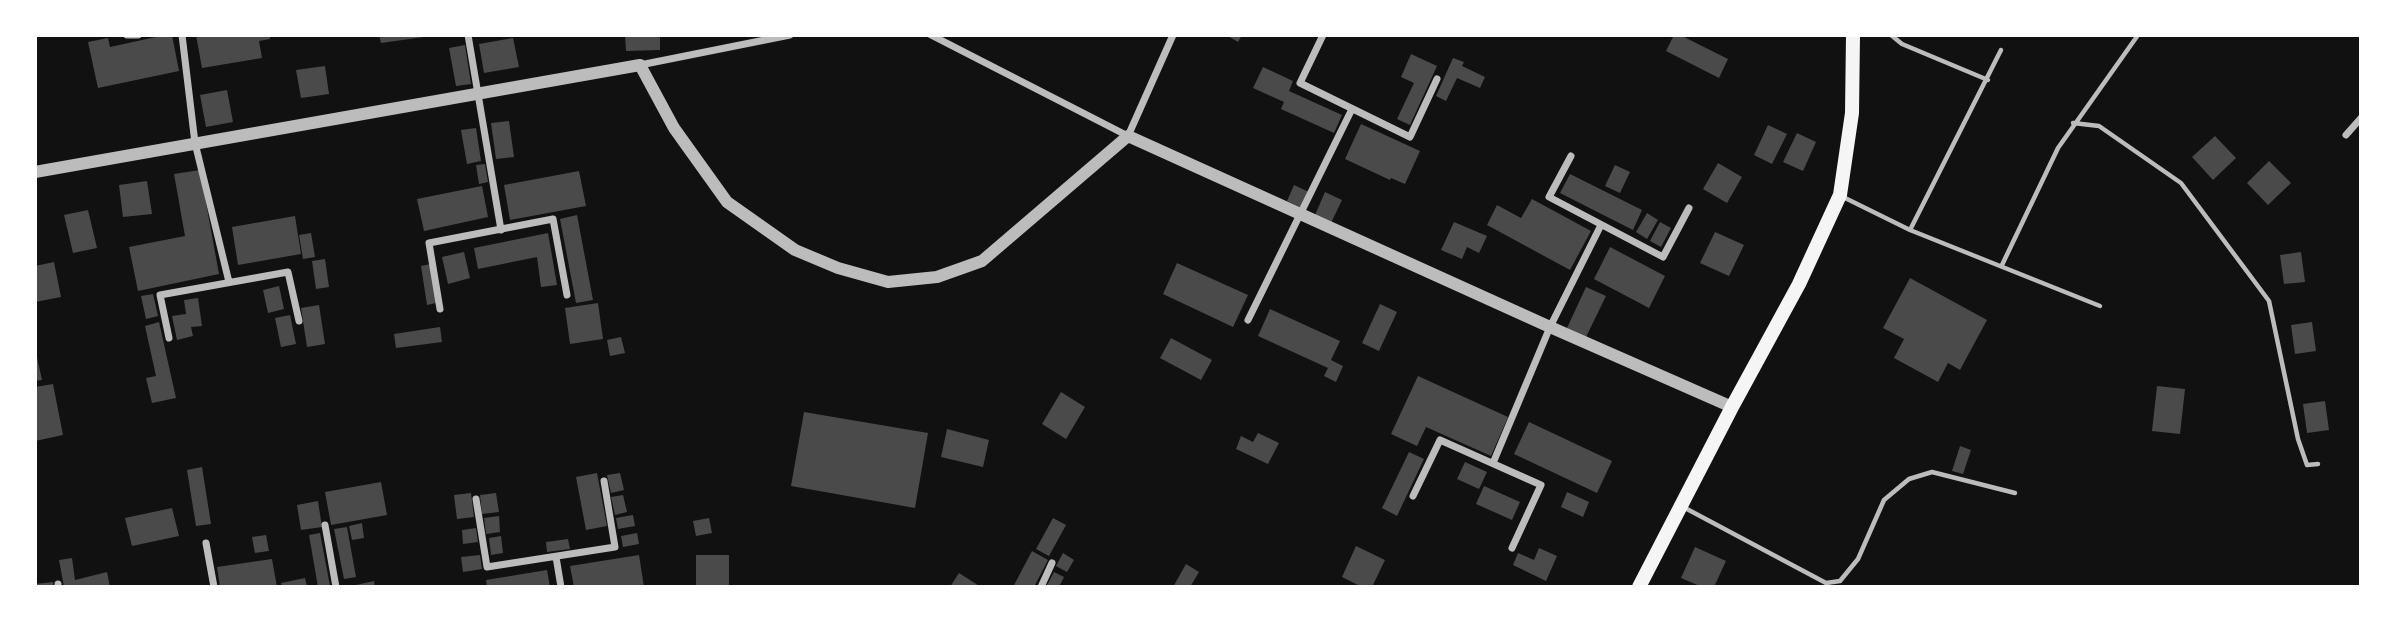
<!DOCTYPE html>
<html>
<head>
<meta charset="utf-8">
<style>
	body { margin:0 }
	#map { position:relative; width:2396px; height:622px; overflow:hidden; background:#111; font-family:"Work Sans",sans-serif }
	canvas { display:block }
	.frame { position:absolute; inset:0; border:37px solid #fff; pointer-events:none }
</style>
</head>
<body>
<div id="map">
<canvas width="2396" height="622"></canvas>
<div class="frame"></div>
</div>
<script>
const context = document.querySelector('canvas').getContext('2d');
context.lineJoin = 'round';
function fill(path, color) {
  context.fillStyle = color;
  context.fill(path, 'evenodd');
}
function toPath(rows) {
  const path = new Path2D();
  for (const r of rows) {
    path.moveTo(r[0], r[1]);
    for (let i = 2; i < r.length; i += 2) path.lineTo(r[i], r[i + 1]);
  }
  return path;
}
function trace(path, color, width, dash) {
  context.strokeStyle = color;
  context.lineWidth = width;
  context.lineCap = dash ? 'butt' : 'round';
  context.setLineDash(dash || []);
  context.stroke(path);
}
const building = toPath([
	[165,35,172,35,179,71,98,88,88,42,108,38,110,47],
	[196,35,270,35,270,39,259,41,262,58,202,68],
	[379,35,424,35,424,37,381,43],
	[625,35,660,35,660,50,626,51],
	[1226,35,1242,35,1238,42],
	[1674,35,1680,35,1728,59,1719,78,1666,51],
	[513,38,519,67,484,73,479,44],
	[465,45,471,84,456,86,449,48],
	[1411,54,1437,66,1410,125,1397,119,1414,83,1401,77],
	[1453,58,1464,62,1462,66,1485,77,1480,88,1457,78,1446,101,1436,96],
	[325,66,329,94,301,98,296,70],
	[1263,67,1293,81,1289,91,1342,115,1334,133,1281,109,1284,102,1253,88],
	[227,90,233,122,206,127,200,95],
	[509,121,514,157,496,159,491,123],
	[1361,124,1420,151,1405,184,1391,178,1390,180,1345,159],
	[1768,125,1787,134,1772,164,1754,155],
	[476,128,481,161,467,164,461,130],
	[1797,133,1816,142,1803,171,1783,162],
	[2215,136,2236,158,2213,180,2192,157],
	[2269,161,2291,183,2268,205,2247,183],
	[1718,163,1742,177,1727,203,1703,189],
	[485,164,488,182,479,184,476,165],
	[1615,165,1630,172,1620,193,1605,186],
	[200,170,219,274,138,291,129,247,185,236,174,174],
	[579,171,586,206,510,220,504,185],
	[1570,174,1642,210,1633,230,1560,193],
	[147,181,152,214,123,217,119,185],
	[1294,185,1309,192,1302,208,1287,201],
	[482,186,488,217,424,231,417,199],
	[1325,192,1342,200,1331,223,1315,215],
	[1532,199,1591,231,1570,270,1487,225,1497,205,1521,218],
	[88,210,97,248,73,253,64,215],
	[1647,213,1658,220,1647,239,1636,232],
	[577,215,593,300,576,303,560,219],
	[295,216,301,254,238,265,232,227],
	[1454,222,1487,236,1479,253,1467,247,1462,259,1441,250],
	[1660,222,1671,228,1661,247,1650,241],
	[1715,232,1744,245,1729,276,1700,263],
	[311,233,315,257,303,259,299,235],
	[548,233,557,285,541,287,537,257,478,269,474,248],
	[1610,247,1665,276,1649,308,1594,279],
	[464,252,470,278,448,284,442,257],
	[2301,252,2305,282,2284,284,2280,255],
	[325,259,329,287,316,289,312,261],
	[54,262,61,297,35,302,35,266],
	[1177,263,1248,295,1233,327,1163,294],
	[431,264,436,303,427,305,421,266],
	[1910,278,1987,320,1960,370,1948,363,1938,382,1894,358,1904,339,1883,328],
	[279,286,284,309,268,313,263,290],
	[1586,287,1606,296,1586,337,1567,328],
	[153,294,158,316,146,319,141,296],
	[198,298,202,326,191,327,193,336,177,340,172,316,186,314,184,300],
	[598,303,603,339,570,344,565,308],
	[1380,304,1397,312,1379,351,1362,343],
	[319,305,325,344,307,347,301,308],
	[1270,309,1340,341,1331,360,1343,366,1336,382,1324,376,1328,368,1258,336],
	[290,315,296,344,281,347,275,318],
	[159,322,176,398,152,403,146,378,156,376,145,326],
	[2312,322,2316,351,2295,354,2291,325],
	[440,327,442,342,396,348,394,334],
	[621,337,625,353,610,356,607,340],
	[1171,338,1212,360,1201,380,1160,358],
	[35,348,42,380,35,381],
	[1418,376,1508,417,1491,456,1426,427,1417,446,1391,434],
	[53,384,63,435,35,441,35,387],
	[2157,386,2185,389,2180,434,2152,431],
	[1061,392,1085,407,1066,439,1042,424],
	[2325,401,2329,430,2307,433,2303,404],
	[804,412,928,433,915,508,791,486],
	[1529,422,1612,461,1597,493,1514,454],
	[947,429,989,440,983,467,941,457],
	[1258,433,1279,443,1268,464,1236,449,1241,436,1253,442],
	[1960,446,1971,450,1963,474,1952,471],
	[1409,452,1424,459,1397,516,1382,508],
	[1465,462,1487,472,1479,489,1457,479],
	[202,467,211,524,196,526,187,470],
	[597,473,607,526,586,530,576,477],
	[620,473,624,490,611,493,607,475],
	[381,482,387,515,331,525,325,492],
	[1484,486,1520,502,1512,520,1476,504],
	[1567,492,1589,502,1583,517,1561,507],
	[471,493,474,517,457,519,454,495],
	[496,493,499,512,482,514,480,495],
	[623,495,627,512,615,515,611,497],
	[318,501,322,527,301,530,297,505],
	[172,508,179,536,132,546,125,518],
	[633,515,635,526,618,529,616,518],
	[499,516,500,532,486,534,484,518],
	[709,518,712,533,696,536,693,521],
	[1053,518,1066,525,1049,556,1036,549],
	[362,523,364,538,352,540,349,526],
	[347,527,356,577,344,579,334,529],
	[476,528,478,542,463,544,462,530],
	[320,533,330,586,326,587,318,587,309,535],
	[637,533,639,544,623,547,621,536],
	[266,535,269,551,255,553,252,537],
	[501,536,503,553,491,555,489,538],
	[568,539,570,549,547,552,546,542],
	[1356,546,1385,560,1372,587,1362,587,1342,577],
	[1695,547,1726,561,1714,587,1702,587,1681,578],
	[1539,548,1557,556,1546,581,1513,565,1518,553,1534,560],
	[1032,551,1048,560,1034,587,1013,587],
	[1063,553,1074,560,1067,572,1056,566],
	[480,555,482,569,463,572,461,557],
	[639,555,644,587,574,587,570,566],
	[696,555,729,555,729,586,696,585],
	[72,558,75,580,107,572,110,587,64,587,59,560],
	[272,559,277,587,220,587,217,567],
	[1186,564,1199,572,1190,587,1173,587],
	[547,570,550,587,487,587,486,580],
	[1054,572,1064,577,1059,587,1046,587],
	[959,573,981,587,950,587],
	[305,578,307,587,282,587,281,583],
	[374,581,375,587,351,587,351,586],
	[53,582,53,587,35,587,35,584]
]);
const service = toPath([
	[1891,35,1902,44,1988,80],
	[2073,123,2099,126,2181,183,2269,301,2298,439,2307,465,2318,464],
	[1843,197,1910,230,2001,50],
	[1910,230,2100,306],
	[2002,265,2058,148,2138,35],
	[1685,508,1826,583,1840,581,1858,559,1884,500,1909,479,1932,472,2015,493]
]);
const minor = toPath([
	[127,35,138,35],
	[182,35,195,143,229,282],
	[468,35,501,230],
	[931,35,1128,136,1173,35],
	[1323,35,1300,83,1410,137,1437,79],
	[640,65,790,35],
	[2346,135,2361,118],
	[1571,156,1549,197,1663,257,1689,208],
	[440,309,429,243,553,219,567,295],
	[1248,320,1352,109],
	[169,338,160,295,288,272,299,321],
	[1493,463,1550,327,1601,225],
	[1413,496,1440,440,1541,485,1512,548],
	[476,499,487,567,615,547,604,481],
	[325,525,336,587],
	[206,543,214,587],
	[556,557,561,587],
	[58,584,58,587],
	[1041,587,1052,563]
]);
const tertiary = toPath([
	[35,172,640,65,674,128,727,202,795,250,838,268,888,282,937,277,982,261,1128,136,1550,327,1732,407]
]);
const primary = toPath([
	[1639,587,1732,407,1799,284,1840,195,1852,113,1853,35]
]);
fill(building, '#4a4a4a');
trace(service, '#bcbcbc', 4.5);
trace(minor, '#bcbcbc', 7);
trace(tertiary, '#bcbcbc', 12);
trace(primary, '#f5f5f5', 14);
</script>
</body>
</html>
